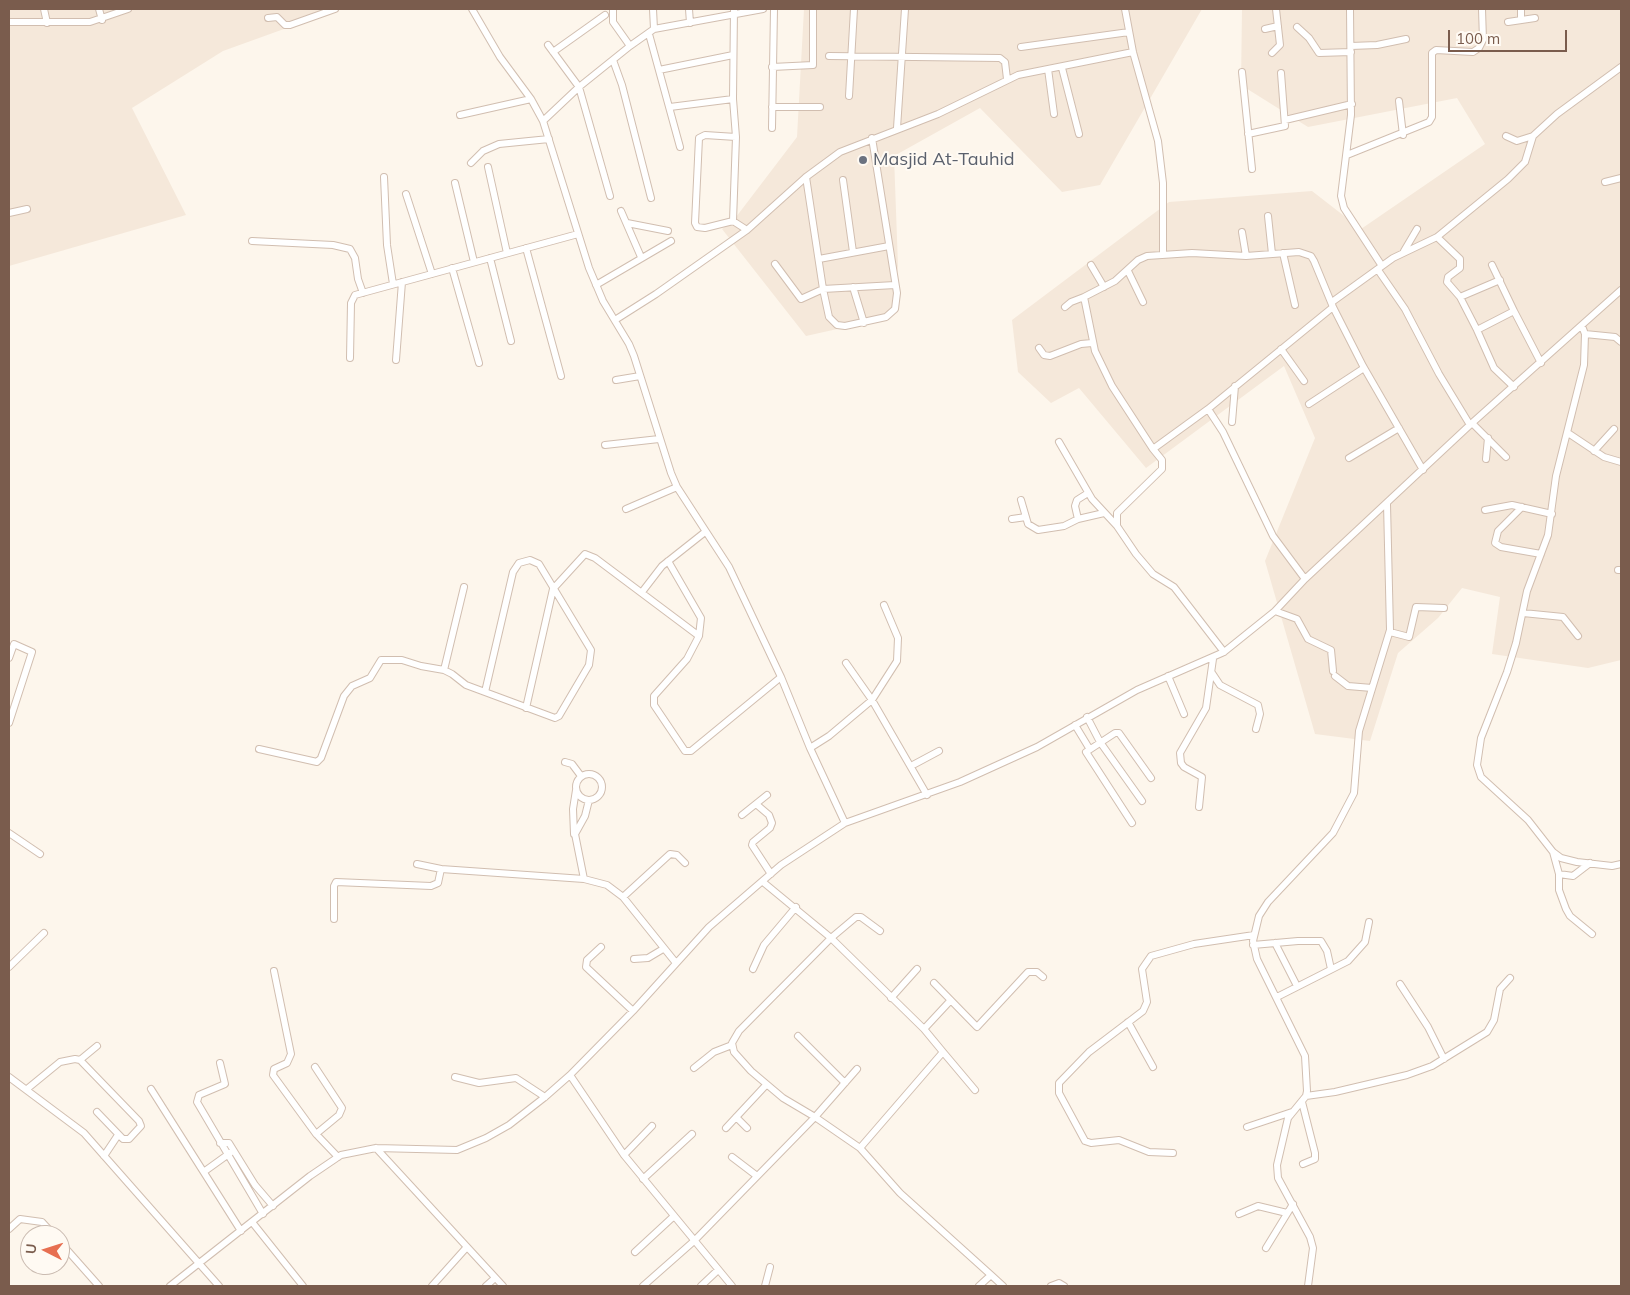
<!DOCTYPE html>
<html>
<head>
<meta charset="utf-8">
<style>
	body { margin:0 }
	#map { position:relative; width:1630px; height:1295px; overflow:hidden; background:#fdf6ec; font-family:Mulish,sans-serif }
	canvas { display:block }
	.frame { position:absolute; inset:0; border:10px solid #7a5c4d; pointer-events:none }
	.north { position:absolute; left:20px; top:1225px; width:50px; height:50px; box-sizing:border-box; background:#fffaf3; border:1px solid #cabbb1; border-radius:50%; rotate:275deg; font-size:14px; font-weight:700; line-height:20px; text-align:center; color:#7a5c4d }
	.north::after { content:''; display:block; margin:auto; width:18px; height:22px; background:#e76f51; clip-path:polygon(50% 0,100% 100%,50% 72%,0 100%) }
	.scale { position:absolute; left:1448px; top:30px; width:119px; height:22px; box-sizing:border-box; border:2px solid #7a5c4d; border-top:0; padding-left:6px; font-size:15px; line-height:18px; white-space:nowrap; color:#7a5c4d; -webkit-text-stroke:4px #fffaf3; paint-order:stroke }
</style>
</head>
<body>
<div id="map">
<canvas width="1630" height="1295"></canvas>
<div class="frame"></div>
<div class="north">U</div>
<div class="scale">100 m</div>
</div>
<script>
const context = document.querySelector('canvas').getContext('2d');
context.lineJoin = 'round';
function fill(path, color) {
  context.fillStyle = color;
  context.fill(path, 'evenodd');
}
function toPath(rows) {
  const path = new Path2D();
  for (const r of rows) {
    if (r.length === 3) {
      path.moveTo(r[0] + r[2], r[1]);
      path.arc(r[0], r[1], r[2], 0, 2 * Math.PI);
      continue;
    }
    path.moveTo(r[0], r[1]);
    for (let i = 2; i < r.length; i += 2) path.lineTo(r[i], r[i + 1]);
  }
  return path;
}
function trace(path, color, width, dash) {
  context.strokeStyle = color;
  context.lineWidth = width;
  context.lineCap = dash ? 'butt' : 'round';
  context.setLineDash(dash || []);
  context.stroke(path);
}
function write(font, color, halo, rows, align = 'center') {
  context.font = font + ' Mulish,sans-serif';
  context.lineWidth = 4;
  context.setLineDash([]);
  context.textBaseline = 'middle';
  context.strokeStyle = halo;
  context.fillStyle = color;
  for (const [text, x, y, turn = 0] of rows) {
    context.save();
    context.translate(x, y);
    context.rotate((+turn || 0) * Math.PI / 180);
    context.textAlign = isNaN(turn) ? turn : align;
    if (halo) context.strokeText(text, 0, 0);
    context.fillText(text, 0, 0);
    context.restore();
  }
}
const residential = toPath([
	[9,9,331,9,331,12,223,51,132,108,186,215,9,266],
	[804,9,1202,9,1100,185,1062,192,980,108,894,156,898,266,891,317,806,336,722,229,733,221,797,137],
	[1242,9,1621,9,1621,660,1588,668,1492,654,1500,597,1462,588,1438,618,1398,653,1370,741,1315,734,1265,561,1315,438,1284,366,1146,468,1079,388,1051,403,1018,372,1012,320,1169,202,1312,191,1361,229,1485,144,1457,98,1308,127,1241,85]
]);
const minor = toPath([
	[44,9,47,23],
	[99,9,102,20],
	[472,9,500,57,531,99,543,121,589,268,603,301,629,344,634,356,671,473,677,487,729,567,781,677,810,748,845,823],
	[613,9,613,22,630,46],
	[653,9,654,29],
	[689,9,690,23],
	[734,9,733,99,736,137,733,221,747,230],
	[1125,9,1133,52,1158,141,1163,183,1163,253],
	[1350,9,1351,115,1341,196,1344,208,1382,266],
	[1521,9,1521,20],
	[268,18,277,17,285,25,290,25,335,9],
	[9,22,90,22,128,9],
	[1508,22,1535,18],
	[1297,27,1309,38,1319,53,1351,52],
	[1265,29,1278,26],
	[649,34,680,147],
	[548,45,579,87,610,196],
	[1351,46,1377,45,1406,39],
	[1021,47,1129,32],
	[553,52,605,15],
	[1272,53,1280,45,1276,9],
	[829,56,1000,58,1005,62,1007,79],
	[613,60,622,85,651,198],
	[772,67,813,65,813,9],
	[1062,68,1079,134],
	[1048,69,1054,114],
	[659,70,733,55],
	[1242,72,1252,169],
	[849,96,854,9],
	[1399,101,1403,135],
	[670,107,733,99],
	[772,107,820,107],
	[460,115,531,99],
	[1285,120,1352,104],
	[543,121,579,87,630,46,654,29,763,9],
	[772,128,774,9],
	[897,128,905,9],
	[1248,134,1285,126,1281,73],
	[1506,136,1517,141,1533,136,1557,114,1621,67],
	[1347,155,1429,122,1432,117,1432,53,1436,50,1473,52,1479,48,1483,40,1482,9],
	[471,163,483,151,499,144,549,139],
	[488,167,507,253],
	[384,177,387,245,393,284],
	[806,177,823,289,829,317,837,325,845,326,886,317,895,309,897,293,872,138],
	[843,180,853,252],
	[1605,182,1621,178],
	[455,183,474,262],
	[406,194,432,274],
	[621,211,641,257],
	[9,213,27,209],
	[1268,216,1272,254],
	[733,221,705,228,697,227,695,223,699,138,705,135,736,137],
	[627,223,668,231],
	[1242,232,1246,256],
	[1437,237,1460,259,1460,268,1448,277,1447,282,1460,297,1477,330],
	[252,241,333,245,350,249,355,258,358,279,363,293],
	[526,248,561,376],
	[1404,251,1417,229],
	[1283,253,1295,305],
	[490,258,511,341],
	[819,259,889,246],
	[775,264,801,299,823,289,895,285],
	[1091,265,1104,287],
	[1492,265,1514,311],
	[452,268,479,363],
	[1378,270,1405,309,1439,374,1470,425],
	[1128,271,1143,302],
	[596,285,671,241],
	[853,287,864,323],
	[1460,297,1500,280],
	[1332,302,1393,258,1437,237,1508,179,1525,162,1533,136],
	[1065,307,1071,302,1084,297],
	[615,320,656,294,747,230,806,177,840,152,938,114,1018,75,1133,52],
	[1582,326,1585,334,1584,365,1556,476,1548,535,1527,591,1516,643,1507,672,1481,738,1477,765,1481,777,1528,820,1553,852,1561,858,1577,862,1612,866,1621,864],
	[1585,334,1615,337,1621,342],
	[1039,348,1044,355,1050,356,1081,344,1092,343],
	[1281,349,1304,381],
	[350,358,351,303,355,295,578,234],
	[396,360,402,282],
	[616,380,640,376],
	[1514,387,1494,368,1477,330,1514,311,1541,363],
	[1309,404,1364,368],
	[1208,409,1223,432,1273,536,1305,579],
	[1232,422,1235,386],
	[1472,423,1506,457],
	[1568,433,1604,457,1621,462],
	[1059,442,1092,499,1117,526],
	[605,445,659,439],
	[1153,449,1112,386,1095,351,1084,297,1115,281,1138,260,1147,256,1192,253,1246,256,1299,252,1311,256,1314,261,1333,307,1363,366,1423,470],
	[1594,451,1614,429],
	[1349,458,1399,428],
	[1486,459,1488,438],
	[1021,500,1028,524,1038,530,1064,526,1078,519,1104,513],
	[1522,507,1498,531,1495,543,1501,547,1541,554],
	[626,509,677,487],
	[1485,510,1512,505,1552,514],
	[1012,519,1026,517],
	[1078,519,1075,506,1077,500,1088,493],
	[1618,570,1621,570],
	[464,587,444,670,452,674,466,685,555,718,559,716,589,665,591,650,539,564,530,560,519,563,513,572,485,692],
	[642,592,662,566,705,532],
	[1275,611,1297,619,1308,639,1331,650,1333,671],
	[1523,613,1563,617,1578,636],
	[1390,632,1409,637,1416,607,1444,608],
	[699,636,687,659,654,696,654,705,685,751,691,751,781,677],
	[1224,652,1174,587,1153,574,1136,554,1117,526,1117,513,1162,469,1162,460,1153,449,1208,409,1333,307],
	[9,658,14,644,32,652,9,723],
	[846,663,872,700,927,795],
	[1212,673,1220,685,1258,705,1260,714,1256,729],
	[1168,676,1184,714],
	[1335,676,1348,686,1372,688],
	[526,708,553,589,585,554,595,558,699,636,701,618,668,561],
	[1087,717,1100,742,1142,801],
	[1075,725,1089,748],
	[810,748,829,736,872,700,897,661,898,638,884,605],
	[259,749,317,762,321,758,344,696,352,686,370,678,381,660,402,660,421,666,444,670],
	[565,762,572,764,581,776],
	[911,766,939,751],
	[589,787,13],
	[756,804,769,815,772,823,770,828,753,842,752,845,771,874],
	[1199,807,1202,777,1184,767,1181,763,1180,753,1206,708,1213,659],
	[742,815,767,795],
	[1132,823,1086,752,1115,733,1119,733,1151,778],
	[9,833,40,854],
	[574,834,573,809,576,790],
	[1553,852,1559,874,1559,890,1566,909,1570,916,1592,934],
	[417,864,441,869,584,879,607,885,623,897,676,963],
	[1559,874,1573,876,1590,863],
	[584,879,575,834,585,816,589,800],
	[763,882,831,938,924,1029,943,1052,860,1148,900,1193,991,1275,979,1286],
	[623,897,670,854,677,855,685,863],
	[334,919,334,886,336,882,431,886,438,883,441,869],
	[1275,943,1297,986],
	[1253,945,1298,941,1321,941,1327,951,1331,969],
	[601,947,587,960,586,967,633,1011],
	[634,959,648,958,663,949],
	[9,967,44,933],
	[753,969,764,945,796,907],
	[274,971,291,1054,287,1063,274,1069,273,1075,316,1134,338,1157],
	[934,983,977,1027,1028,972,1037,972,1043,977],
	[1400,984,1428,1027,1444,1059],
	[1277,997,1348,961,1365,942,1369,922],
	[891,998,917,969],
	[1128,1022,1153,1067],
	[924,1029,950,1001],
	[798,1036,845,1083],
	[943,1052,975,1090],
	[80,1060,97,1046],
	[220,1063,225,1084,199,1095,197,1102,263,1214],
	[315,1067,342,1108,339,1115,316,1134],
	[694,1068,714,1052,732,1045],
	[857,1069,815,1117,783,1098,751,1071,734,1052,732,1043,739,1031,831,938,856,917,861,917,880,931],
	[570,1075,624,1155,732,1286],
	[9,1077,84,1133,219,1286],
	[455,1077,479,1083,516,1078,545,1097],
	[27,1089,60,1062,75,1059,80,1060,139,1121,141,1126,129,1139,123,1139,97,1112],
	[151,1089,241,1231],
	[1306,1096,1335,1092,1407,1075,1432,1066,1487,1032,1494,1020,1500,989,1510,978],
	[1302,1102,1315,1153,1315,1159,1303,1164],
	[736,1117,747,1128],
	[1247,1127,1292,1112],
	[726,1128,766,1085],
	[220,1143,229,1143,255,1185,273,1206],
	[376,1148,503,1286],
	[1173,1153,1149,1152,1119,1140,1091,1143,1085,1141,1059,1093,1059,1083,1089,1052,1143,1011,1147,1002,1142,969,1151,956,1194,944,1254,935],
	[624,1155,652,1126],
	[104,1156,118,1135],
	[732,1157,757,1176],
	[205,1171,230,1153],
	[643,1179,692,1134],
	[1239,1214,1258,1206,1287,1213],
	[252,1222,303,1286],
	[9,1229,20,1219,42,1222,54,1235],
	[60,1242,99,1286],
	[1266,1248,1293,1204],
	[635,1252,674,1216],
	[991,1275,1003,1286],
	[170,1286,310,1176,341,1155,376,1148,457,1150,486,1138,509,1125,545,1097,570,1075,633,1011,709,927,781,865,845,823,960,782,1037,747,1137,690,1224,652,1275,611,1305,579,1472,423,1621,290],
	[432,1286,466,1248],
	[486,1286,495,1278],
	[643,1286,694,1241,815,1117,860,1148],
	[701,1286,718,1270],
	[765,1286,770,1267],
	[1051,1286,1059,1283,1064,1286],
	[1308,1286,1313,1248,1310,1237,1278,1178,1277,1165,1288,1118,1306,1096,1307,1091,1305,1056,1257,959,1253,941,1259,916,1268,902,1333,833,1354,793,1359,731,1390,630,1387,504]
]);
const markers = [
	[863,160,5,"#6b7280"]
];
const worshipNames = [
	["Masjid At-Tauhid",873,160]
];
fill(residential, '#f5e8da');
trace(minor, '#d1beb0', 8);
trace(minor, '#fff', 6);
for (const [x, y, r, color] of markers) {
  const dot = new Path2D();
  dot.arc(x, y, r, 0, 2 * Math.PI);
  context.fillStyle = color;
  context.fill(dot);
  trace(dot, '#fffaf3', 2);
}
write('18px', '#5b616d', '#fffaf3', worshipNames, 'left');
</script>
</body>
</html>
